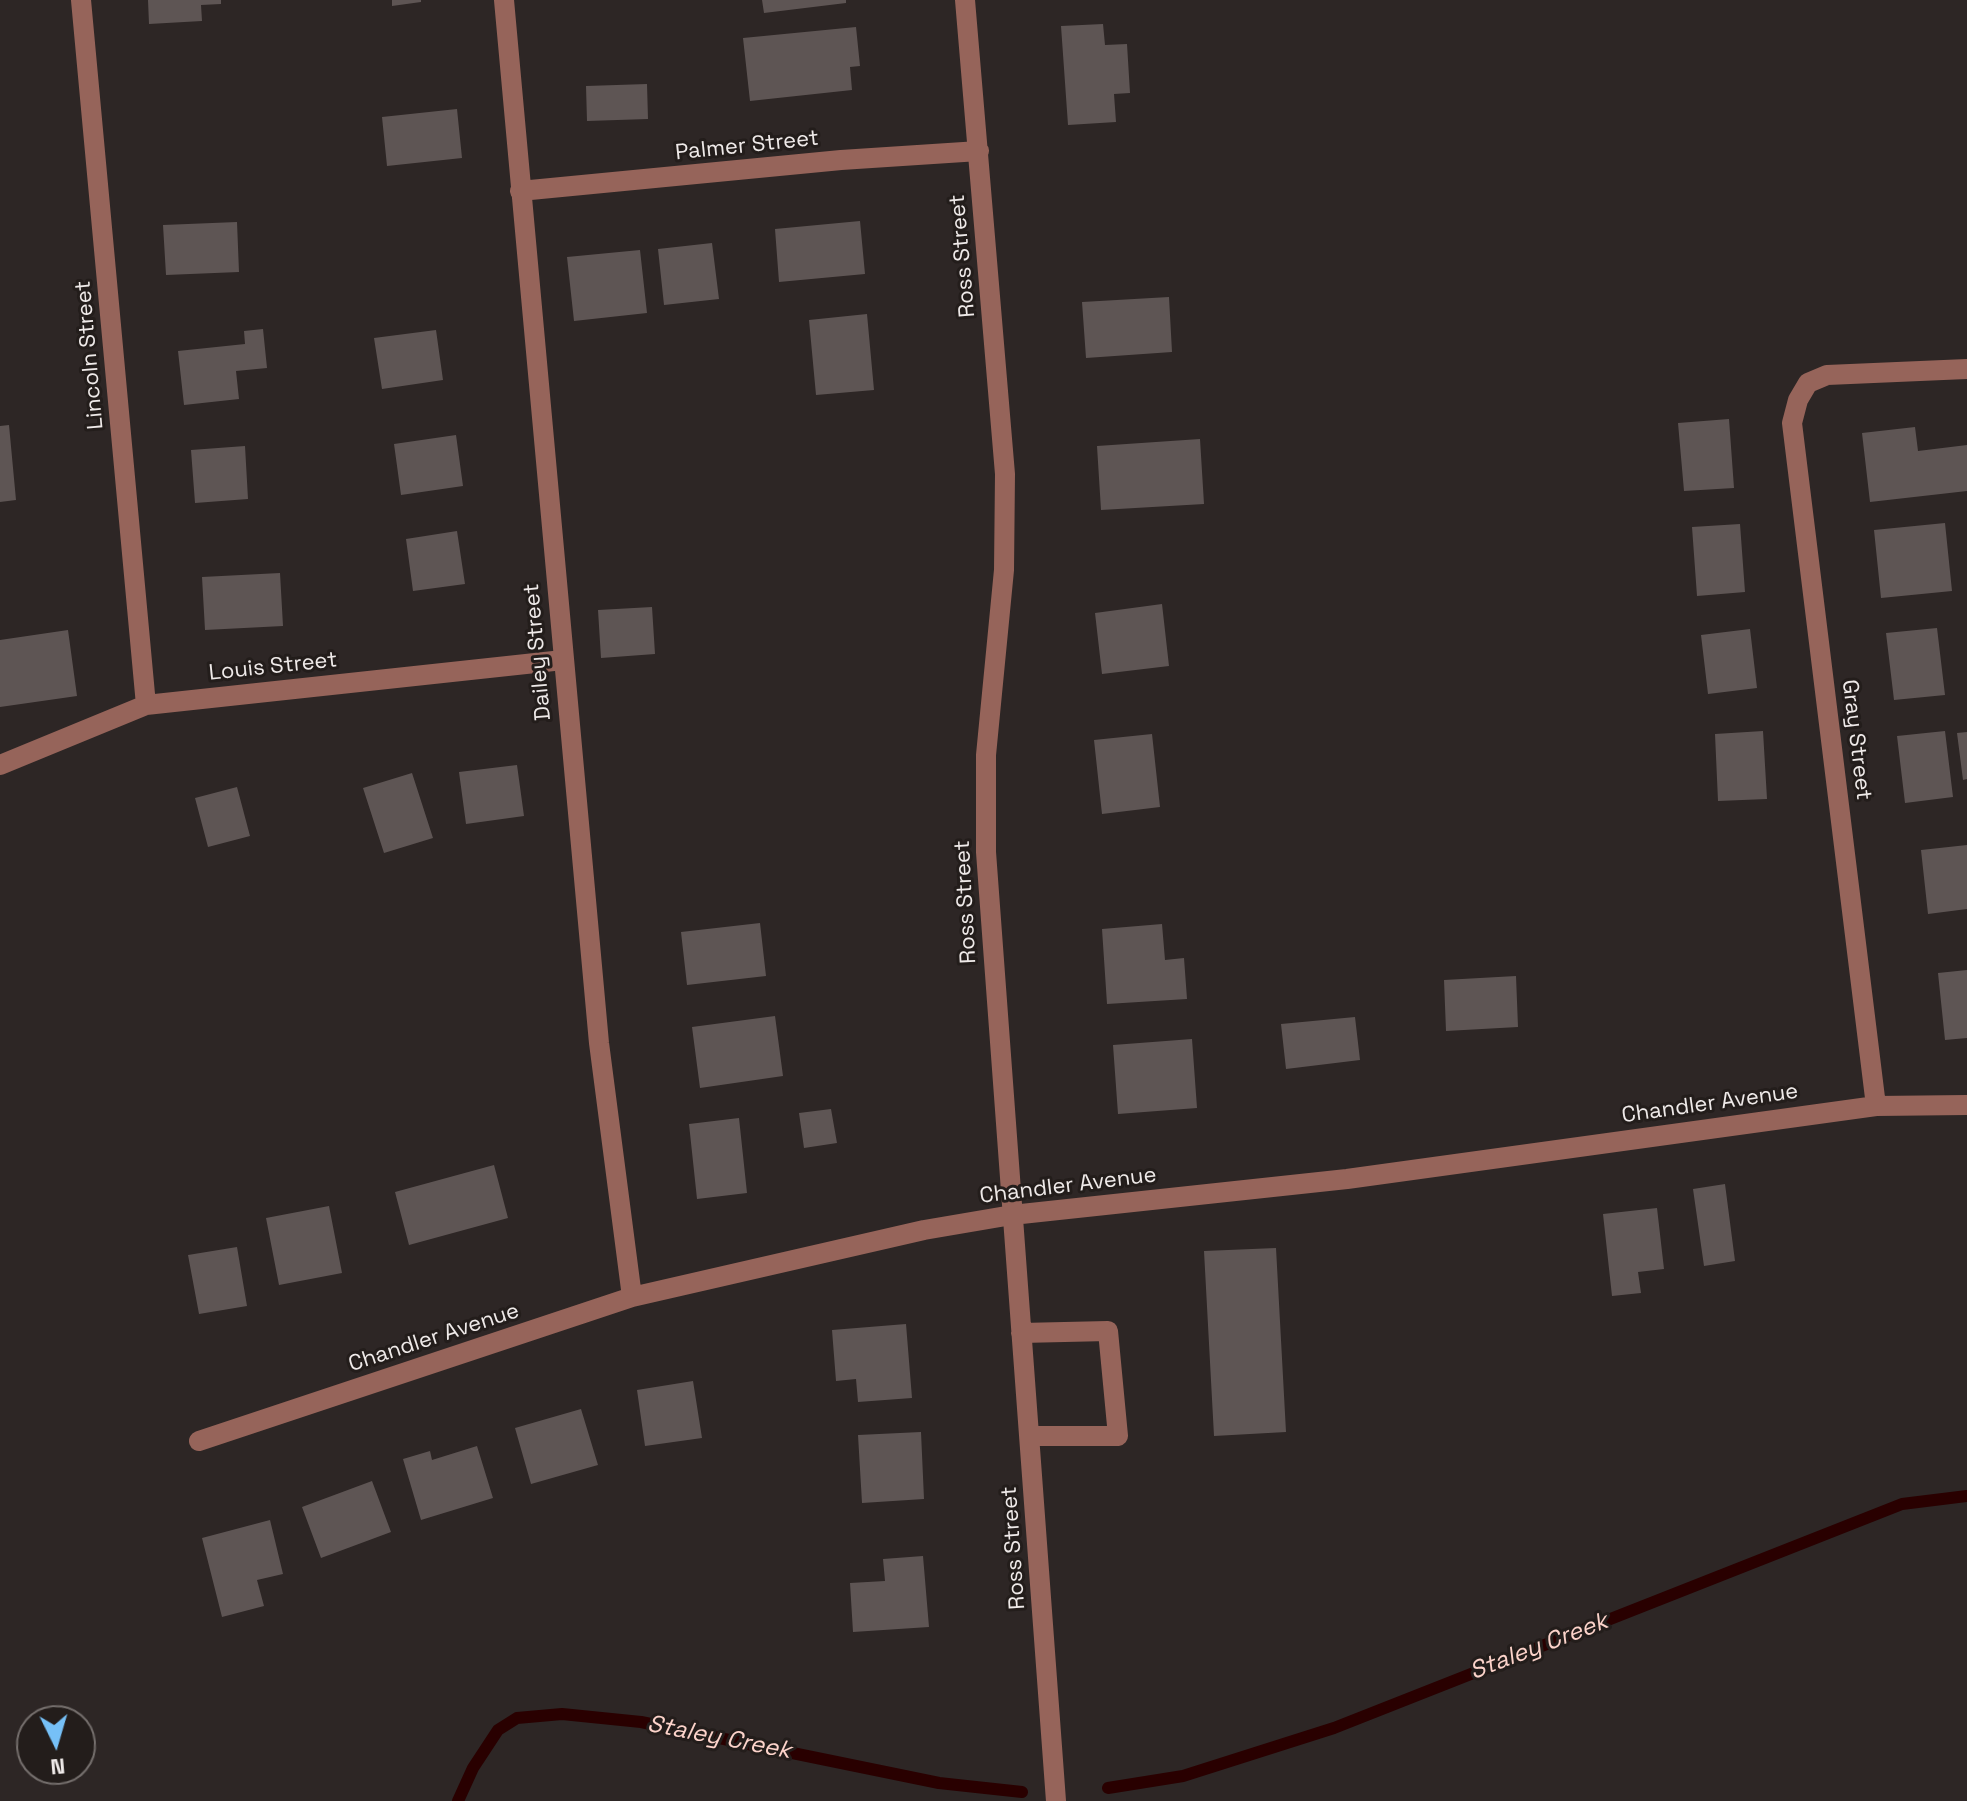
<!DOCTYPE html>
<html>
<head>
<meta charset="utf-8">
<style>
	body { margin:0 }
	#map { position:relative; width:1967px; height:1801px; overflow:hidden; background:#2d2625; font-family:"Space Grotesk",sans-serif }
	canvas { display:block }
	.north { position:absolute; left:16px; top:1705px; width:80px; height:80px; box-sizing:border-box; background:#231d1b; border:2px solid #756f6d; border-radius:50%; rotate:175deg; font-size:22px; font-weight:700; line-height:32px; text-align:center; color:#efeae9 }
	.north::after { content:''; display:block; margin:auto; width:28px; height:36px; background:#76c0f7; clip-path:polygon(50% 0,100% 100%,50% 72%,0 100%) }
</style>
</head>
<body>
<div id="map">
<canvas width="1967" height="1801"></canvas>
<div class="north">N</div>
</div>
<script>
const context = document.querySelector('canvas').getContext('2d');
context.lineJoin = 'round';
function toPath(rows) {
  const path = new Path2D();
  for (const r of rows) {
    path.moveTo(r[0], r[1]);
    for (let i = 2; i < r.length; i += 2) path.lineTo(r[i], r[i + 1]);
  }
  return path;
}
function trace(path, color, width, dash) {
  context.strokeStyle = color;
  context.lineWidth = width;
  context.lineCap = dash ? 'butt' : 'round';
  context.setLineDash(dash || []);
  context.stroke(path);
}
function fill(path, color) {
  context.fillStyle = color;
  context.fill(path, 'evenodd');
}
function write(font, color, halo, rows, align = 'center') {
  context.font = font + ' "Space Grotesk",sans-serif';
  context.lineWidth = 6;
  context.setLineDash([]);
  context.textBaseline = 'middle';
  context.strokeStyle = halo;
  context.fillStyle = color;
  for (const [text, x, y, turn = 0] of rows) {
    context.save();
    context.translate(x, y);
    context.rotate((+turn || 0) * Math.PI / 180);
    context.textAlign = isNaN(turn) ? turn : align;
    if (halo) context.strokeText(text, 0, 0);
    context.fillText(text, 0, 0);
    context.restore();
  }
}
const stream = toPath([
	[1108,1788,1183,1776,1334,1728,1902,1504,1967,1496],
	[458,1801,473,1768,498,1730,517,1718,562,1714,641,1722,939,1783,1022,1792]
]);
const building = toPath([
	[148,0,221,0,221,4,201,5,202,21,149,24],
	[392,0,421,0,421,2,392,6],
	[762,0,846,0,846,3,764,13],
	[1103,24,1105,45,1127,44,1130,93,1114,94,1116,122,1068,125,1061,26],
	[856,27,860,66,850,67,852,90,750,101,743,38],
	[647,84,648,119,587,121,586,86],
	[457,109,462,158,387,166,382,117],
	[860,221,865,274,779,282,775,229],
	[237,222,239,272,166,275,163,225],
	[712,243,719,299,664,305,658,249],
	[640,250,647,313,574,321,567,257],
	[1169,297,1172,352,1086,358,1082,302],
	[867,314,874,390,816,395,809,320],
	[263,329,267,368,236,371,239,399,184,405,178,351,245,344,244,331],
	[436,330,443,380,382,389,374,338],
	[1729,419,1734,488,1684,491,1678,423],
	[9,425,16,500,0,502,0,426],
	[1915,427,1918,451,1967,445,1967,491,1870,502,1862,433],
	[456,435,463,486,401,495,394,444],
	[1200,439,1204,504,1101,510,1097,446],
	[245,446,248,499,195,503,191,450],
	[1945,523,1952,591,1881,598,1874,530],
	[1740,524,1745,592,1697,596,1692,527],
	[457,531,465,584,413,591,406,539],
	[280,573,283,626,205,630,202,577],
	[1162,604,1169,666,1102,674,1095,613],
	[652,607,655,654,601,658,598,610],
	[1937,628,1945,695,1894,700,1886,633],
	[1750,629,1757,688,1708,694,1701,635],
	[68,630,77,696,0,707,0,640],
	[1763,731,1767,799,1718,801,1715,734],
	[1945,731,1953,797,1905,803,1897,736],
	[1967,732,1967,779,1963,780,1957,733],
	[1152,734,1160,807,1102,814,1094,740],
	[517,765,524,816,466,824,459,772],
	[412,773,433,838,384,853,363,788],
	[237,787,250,836,208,847,195,798],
	[1967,845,1967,909,1928,914,1921,850],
	[760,923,766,976,687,985,681,932],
	[1162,924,1165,960,1184,958,1187,999,1107,1004,1102,929],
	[1967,970,1967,1038,1945,1040,1938,973],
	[1516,976,1518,1027,1446,1031,1444,980],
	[775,1016,783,1076,700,1088,692,1027],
	[1355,1017,1360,1060,1286,1069,1281,1024],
	[1192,1039,1197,1108,1118,1114,1113,1045],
	[831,1109,837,1143,804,1148,799,1113],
	[739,1118,747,1193,697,1199,689,1124],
	[494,1165,508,1218,409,1245,395,1192],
	[1725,1184,1735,1261,1704,1266,1693,1189],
	[329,1206,342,1273,279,1285,266,1218],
	[1657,1208,1664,1269,1638,1272,1641,1293,1612,1296,1603,1214],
	[237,1247,247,1306,199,1314,188,1255],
	[1276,1248,1286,1432,1214,1436,1204,1251],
	[906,1324,912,1398,858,1402,856,1379,836,1381,832,1330],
	[693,1381,702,1438,645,1446,637,1390],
	[581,1409,598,1465,531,1484,515,1428],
	[921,1432,924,1499,862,1503,858,1435],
	[477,1446,493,1498,421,1520,403,1459,430,1451,432,1460],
	[372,1481,391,1532,321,1558,302,1507],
	[270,1520,283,1574,257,1580,264,1606,222,1617,202,1538],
	[923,1556,929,1627,853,1632,850,1583,885,1581,883,1559]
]);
const minor = toPath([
	[81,0,146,705],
	[504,0,599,1043,632,1297],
	[965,0,1005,474,1004,570,986,755,986,852,1056,1801],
	[520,191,841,160,979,151],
	[0,765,146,705,563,660],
	[1876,1106,1792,423,1798,400,1808,383,1827,375,1967,369],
	[1021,1333,1108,1331,1118,1436,1030,1436],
	[199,1441,632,1297,924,1230,1012,1215,1347,1179,1876,1106,1967,1105]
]);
const streetNames = [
	["Palmer Street",747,146,-6],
	["Ross Street",963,256,-95],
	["Lincoln Street",90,355,-95],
	["Dailey Street",538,652,-95],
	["Louis Street",273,667,-6],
	["Gray Street",1856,740,83],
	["Ross Street",966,902,-93],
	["Chandler Avenue",1710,1104,-8],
	["Chandler Avenue",1068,1186,-7],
	["Chandler Avenue",434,1338,-18],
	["Ross Street",1014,1548,-94]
];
const waterNames = [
	["Staley Creek",1539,1647,-21],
	["Staley Creek",719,1738,11]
];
trace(stream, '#290000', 12);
fill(building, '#5e5554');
trace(minor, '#96645a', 20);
write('22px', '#efeae9', '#231d1b', streetNames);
write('italic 24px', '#fcd3ca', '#231d1b', waterNames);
</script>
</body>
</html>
